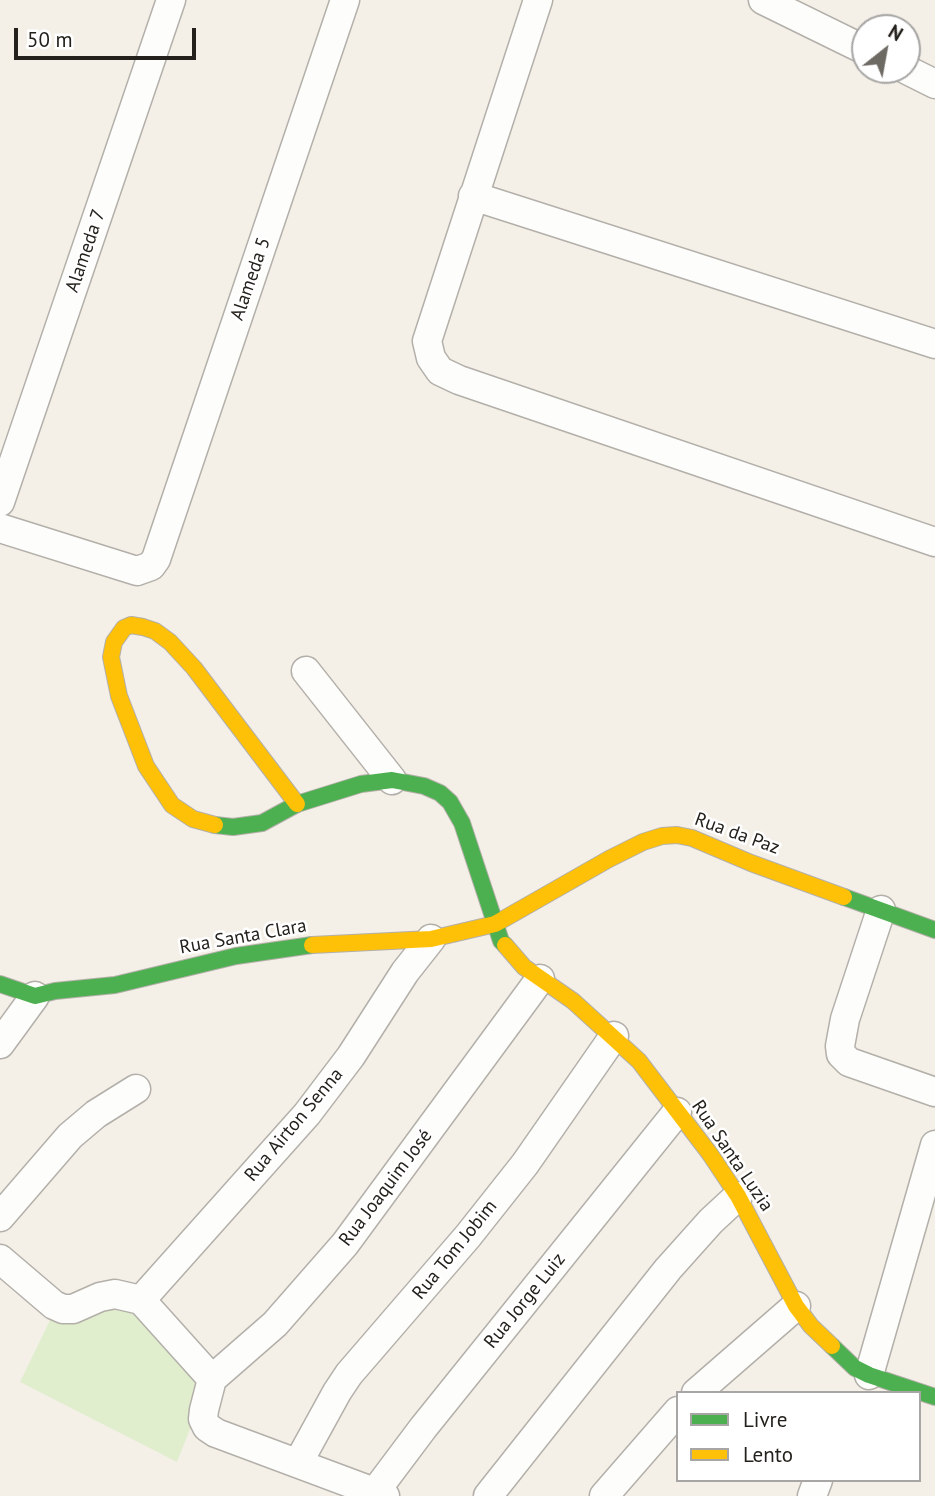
<!DOCTYPE html>
<html>
<head>
<meta charset="utf-8">
<style>
	body { margin:0 }
	#map { position:relative; width:935px; height:1496px; overflow:hidden; background:#f4f0e8; font-family:"PT Sans",sans-serif }
	canvas { display:block }
	.legend { position:absolute; left:676px; top:1391px; width:245px; height:91px; box-sizing:border-box; background:#fff; border:2px solid #a7a6a4; margin:0; padding:9px 12px; list-style:none; font-size:21px; color:#24211c }
	.legend li { display:flex; align-items:center; gap:14px; height:35px }
	.legend b { width:35px; border:2px solid #a7a6a4 }
	.north { position:absolute; left:851px; top:14px; width:70px; height:70px; box-sizing:border-box; background:#fff; border:2px solid #a7a6a4; border-radius:50%; rotate:31deg; font-size:19px; font-weight:700; line-height:28px; text-align:center; color:#24211c }
	.north::after { content:''; display:block; margin:auto; width:24px; height:32px; background:#6d6963; clip-path:polygon(50% 0,100% 100%,50% 72%,0 100%) }
	.scale { position:absolute; left:14px; top:28px; width:182px; height:32px; box-sizing:border-box; border:4px solid #24211c; border-top:0; padding-left:9px; font-size:21px; line-height:24px; white-space:nowrap; color:#24211c; -webkit-text-stroke:5px #fff; paint-order:stroke }
</style>
</head>
<body>
<div id="map">
<canvas width="935" height="1496"></canvas>
<ul class="legend">
<li><b style="height:9px;background:#4caf50"></b>Livre</li>
<li><b style="height:9px;background:#ffc107"></b>Lento</li>
</ul>
<div class="north">N</div>
<div class="scale">50 m</div>
</div>
<script>
const context = document.querySelector('canvas').getContext('2d');
context.lineJoin = 'round';
function fill(path, color) {
  context.fillStyle = color;
  context.fill(path, 'evenodd');
}
function toPath(rows) {
  const path = new Path2D();
  for (const r of rows) {
    path.moveTo(r[0], r[1]);
    for (let i = 2; i < r.length; i += 2) path.lineTo(r[i], r[i + 1]);
  }
  return path;
}
function trace(path, color, width, dash) {
  context.strokeStyle = color;
  context.lineWidth = width;
  context.lineCap = dash ? 'butt' : 'round';
  context.setLineDash(dash || []);
  context.stroke(path);
}
function write(font, color, halo, rows, align = 'center') {
  context.font = font + ' "PT Sans",sans-serif';
  context.lineWidth = 5;
  context.setLineDash([]);
  context.textBaseline = 'middle';
  context.strokeStyle = halo;
  context.fillStyle = color;
  for (const [text, x, y, turn = 0] of rows) {
    context.save();
    context.translate(x, y);
    context.rotate((+turn || 0) * Math.PI / 180);
    context.textAlign = isNaN(turn) ? turn : align;
    if (halo) context.strokeText(text, 0, 0);
    context.fillText(text, 0, 0);
    context.restore();
  }
}
const green = toPath([
	[109,1303,136,1310,198,1377,198,1392,190,1429,177,1462,20,1382,53,1314]
]);
const street = toPath([
	[538,0,427,341,431,358,440,371,459,380,935,542],
	[763,0,865,50],
	[907,70,935,84],
	[473,196,935,344],
	[0,502,171,0],
	[0,528,137,571,151,566,156,559,345,0],
	[306,671,392,780],
	[881,910,845,1019,840,1046,841,1054,849,1062,935,1092],
	[0,1044,35,996],
	[0,1217,70,1136,96,1114,136,1089],
	[0,1259,54,1305,63,1309,73,1309,100,1297,115,1294,141,1300,212,1379,204,1410,203,1419,207,1427,216,1433,385,1496],
	[141,1300,307,1114,351,1056,405,972,431,939],
	[869,1375,935,1145],
	[212,1379,275,1324,345,1244,540,979],
	[696,1393,796,1306],
	[298,1463,337,1392,349,1374,468,1236,525,1164,614,1036],
	[375,1492,423,1428,677,1112],
	[488,1496,668,1269,711,1221,738,1196],
	[604,1496,678,1411],
	[812,1496,818,1480]
]);
const fast = toPath([
	[215,825,233,827,262,823,297,804,361,784,392,780,424,786,440,793,450,802,462,823,501,941,505,945],
	[844,897,935,930],
	[0,984,35,996,55,991,115,985,236,956,312,945],
	[832,1346,855,1368,869,1375,935,1397]
]);
const slow = toPath([
	[215,825,193,819,172,805,146,766,119,696,111,657,114,642,124,628,131,625,143,627,155,631,170,642,194,668,297,804],
	[312,945,431,939,495,924,609,859,643,842,662,836,677,835,692,838,751,863,844,897],
	[505,945,524,967,573,1001,639,1061,710,1154,738,1196,796,1306,811,1326,832,1346]
]);
const streetNames = [
	["Alameda 7",86,251,-71],
	["Alameda 5",251,279,-71],
	["Rua da Paz",737,834,20],
	["Rua Santa Clara",243,937,-10],
	["Rua Airton Senna",294,1125,-50],
	["Rua Santa Luzia",732,1156,56],
	["Rua Joaquim José",386,1188,-53],
	["Rua Tom Jobim",455,1250,-51],
	["Rua Jorge Luiz",525,1301,-51]
];
fill(green, '#e0eece');
trace(street, '#b3afa9', 31);
trace(fast, '#b3afa9', 18);
trace(slow, '#b3afa9', 18);
trace(street, '#fdfdfc', 28);
trace(fast, '#4caf50', 16);
trace(slow, '#ffc107', 16);
write('19px', '#24211c', '#fff', streetNames);
</script>
</body>
</html>
